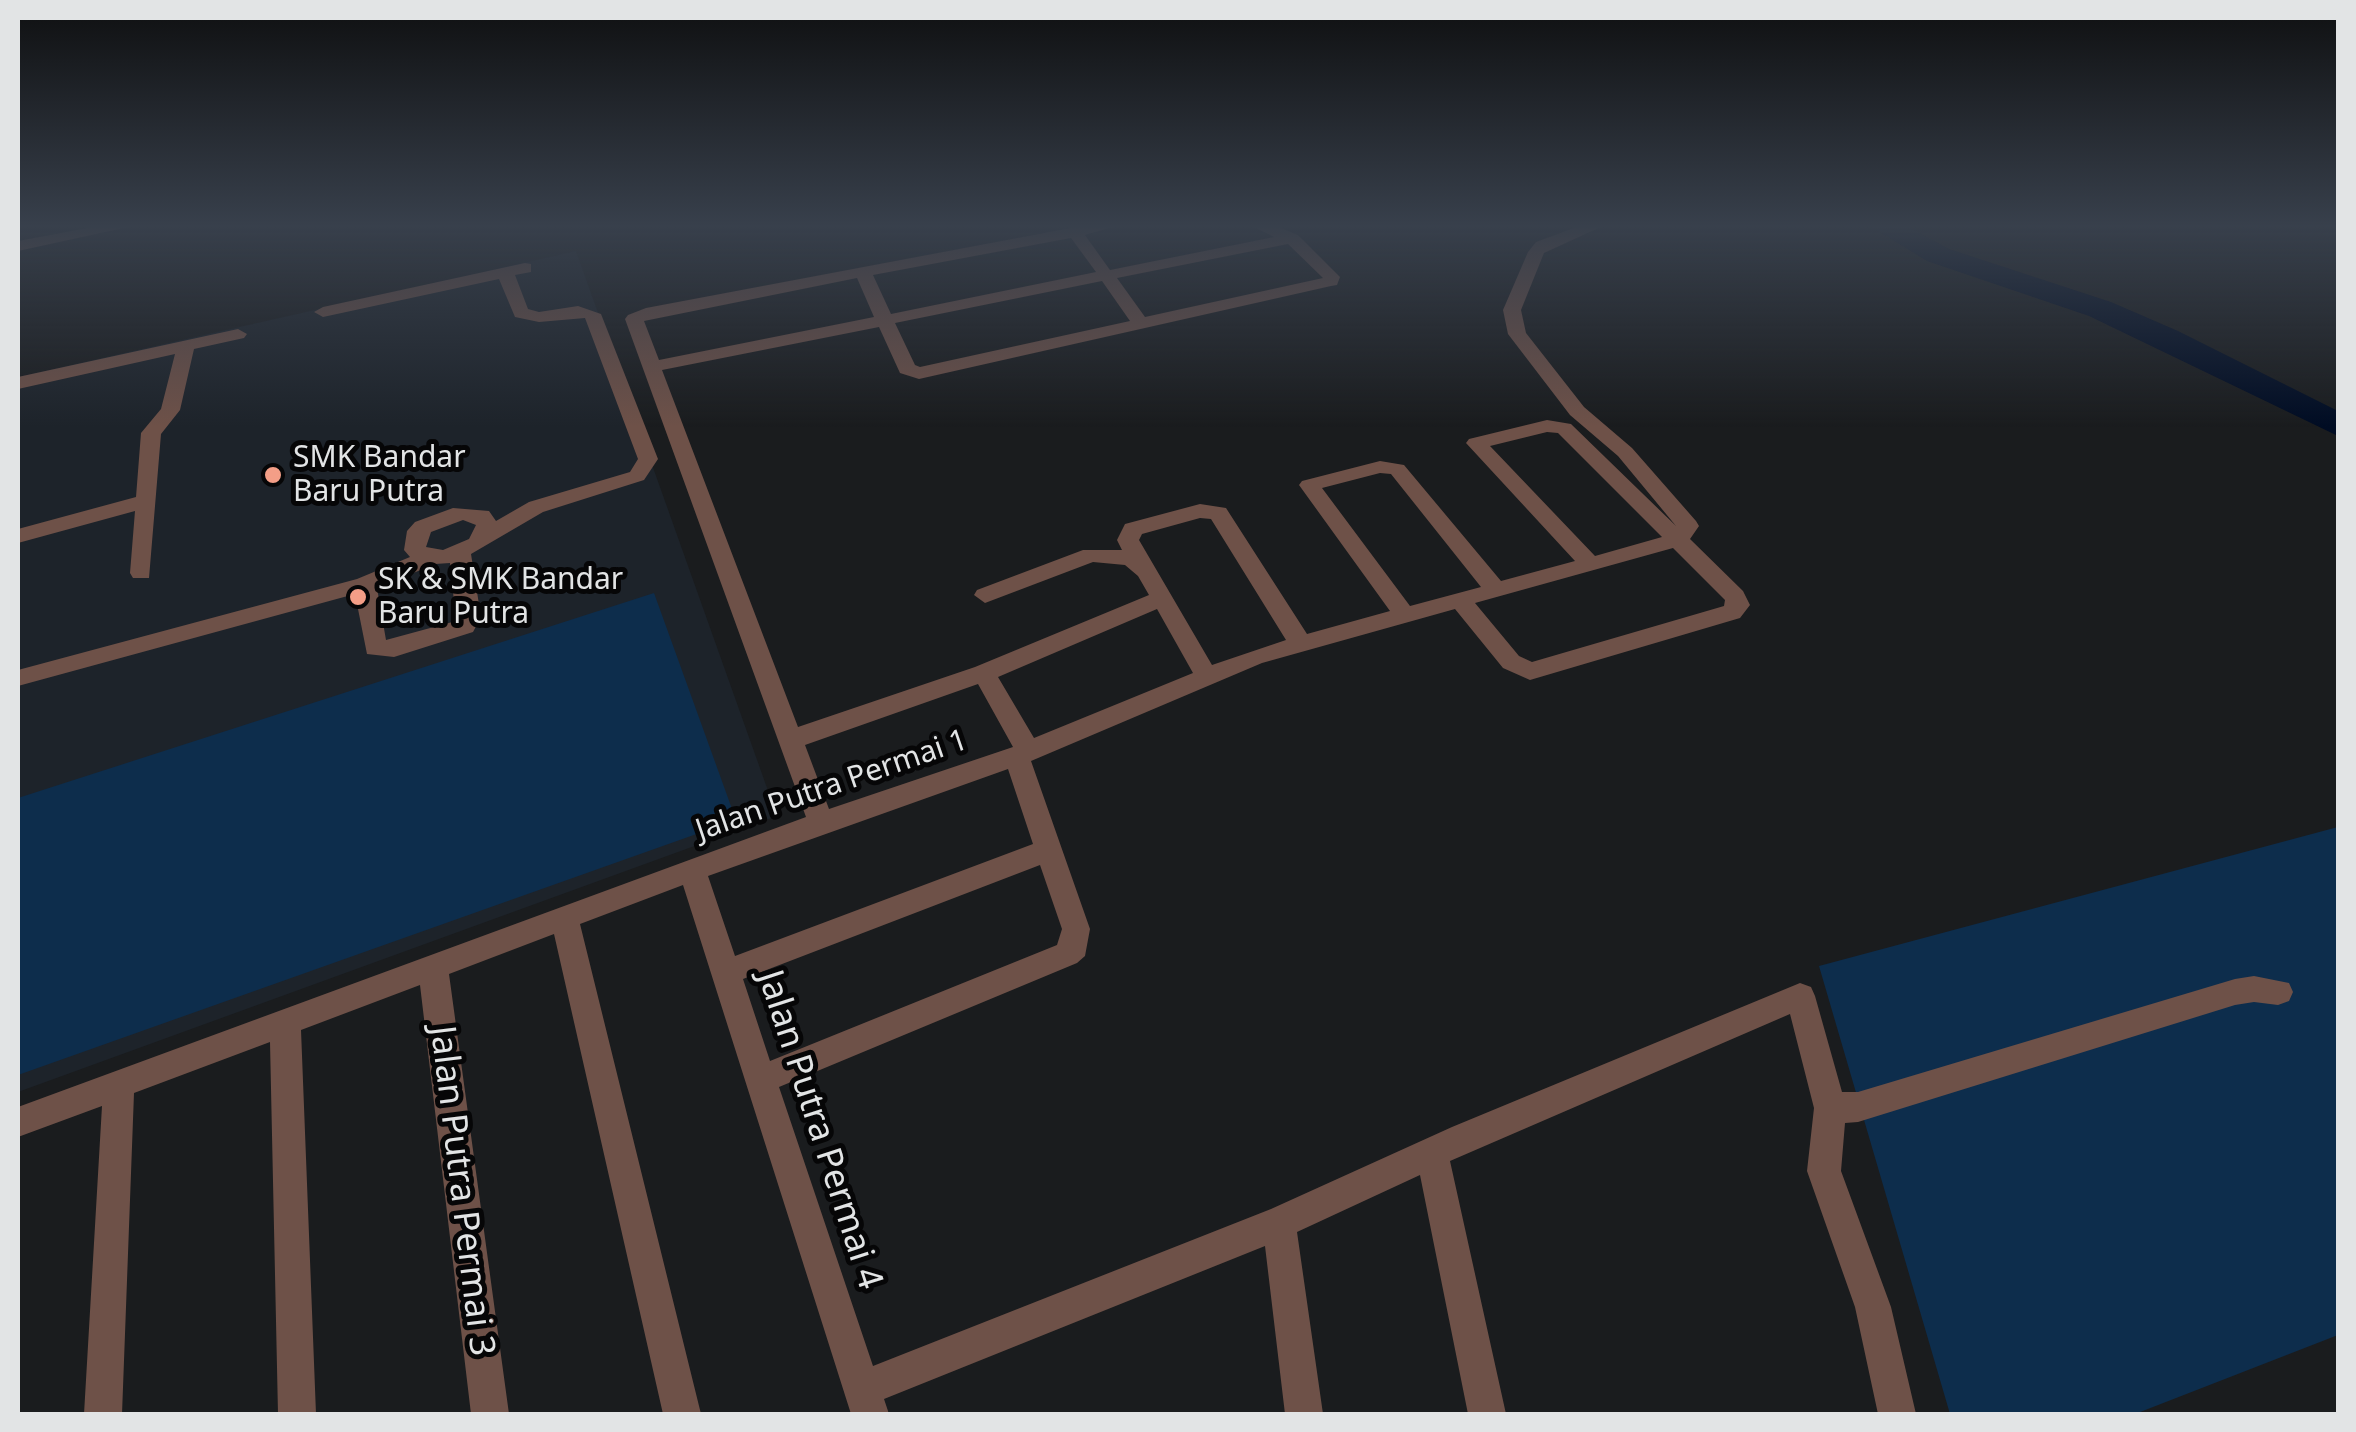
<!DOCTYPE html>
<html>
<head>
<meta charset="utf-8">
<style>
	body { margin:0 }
	#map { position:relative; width:2356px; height:1432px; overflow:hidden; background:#1a1c1e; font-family:"Noto Sans",sans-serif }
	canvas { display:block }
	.frame { position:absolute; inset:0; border:20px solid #e2e4e5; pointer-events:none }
</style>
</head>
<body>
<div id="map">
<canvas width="2356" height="1432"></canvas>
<div class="frame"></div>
</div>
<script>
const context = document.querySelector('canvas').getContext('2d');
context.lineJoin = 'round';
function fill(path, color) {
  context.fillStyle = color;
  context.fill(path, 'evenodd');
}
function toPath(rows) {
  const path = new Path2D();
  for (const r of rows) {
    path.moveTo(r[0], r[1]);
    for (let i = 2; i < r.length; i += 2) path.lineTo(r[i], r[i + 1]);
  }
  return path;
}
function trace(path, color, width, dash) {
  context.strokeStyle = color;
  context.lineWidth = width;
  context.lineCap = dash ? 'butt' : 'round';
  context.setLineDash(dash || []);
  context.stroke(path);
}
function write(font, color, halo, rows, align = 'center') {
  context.font = font + ' "Noto Sans",sans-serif';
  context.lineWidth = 10;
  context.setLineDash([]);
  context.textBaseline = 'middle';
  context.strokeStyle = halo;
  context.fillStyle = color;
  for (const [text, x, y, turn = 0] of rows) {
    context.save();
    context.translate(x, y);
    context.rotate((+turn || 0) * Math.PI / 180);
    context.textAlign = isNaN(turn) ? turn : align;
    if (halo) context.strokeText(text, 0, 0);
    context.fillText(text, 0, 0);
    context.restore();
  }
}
const built = toPath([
	[576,251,777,816,18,1092,18,377]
]);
const green = toPath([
	[654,593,736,820,18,1075,18,798],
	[2338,827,2338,1335,2135,1414,1950,1414,1819,966]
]);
const river = toPath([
	[1870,226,1906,226,1949,249,2111,302,2178,331,2338,411,2338,436,2089,316,1927,261,1870,226]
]);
const minor = toPath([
	[98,226,133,226,18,251,18,241,98,226],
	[1081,226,1116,226,1085,235,1110,270,1274,237,1252,226,1276,226,1298,235,1340,277,1337,285,1331,286,919,379,900,373,879,327,662,370,798,727,975,667,1149,595,1138,576,1125,565,1093,562,985,603,974,595,977,590,1083,550,1122,550,1117,540,1125,524,1200,504,1226,508,1307,634,1390,611,1299,485,1302,481,1380,461,1404,465,1501,581,1575,561,1466,443,1469,439,1547,420,1571,424,1676,526,1618,456,1570,415,1508,334,1503,310,1528,252,1536,242,1579,226,1603,226,1544,253,1521,310,1526,333,1584,407,1632,448,1696,521,1699,526,1690,539,1743,591,1750,605,1740,618,1530,680,1503,668,1455,609,1262,663,1031,761,1090,929,1085,956,1077,963,779,1087,873,1366,1271,1209,1452,1127,1800,983,1811,987,1815,996,1842,1092,1858,1092,2235,979,2254,976,2289,983,2293,992,2289,1001,2278,1005,2254,1002,2235,1005,1858,1122,1845,1123,1841,1171,1891,1307,1916,1414,1878,1414,1855,1307,1807,1171,1814,1108,1790,1014,1450,1161,1506,1414,1468,1414,1420,1175,1297,1232,1323,1414,1285,1414,1265,1246,884,1399,889,1414,851,1414,683,885,580,924,701,1414,663,1414,554,934,449,974,509,1414,471,1414,420,985,301,1030,316,1414,278,1414,270,1042,134,1093,122,1414,84,1414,102,1106,18,1137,18,1107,806,817,625,319,628,315,646,308,1081,226],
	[1071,238,1096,272,891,314,873,275,1071,238],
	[1288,244,1323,278,1145,317,1117,278,1288,244],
	[857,278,874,317,659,360,644,321,857,278],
	[1102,281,1130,321,920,367,915,365,895,323,1102,281],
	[1547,432,1558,433,1662,537,1595,556,1490,446,1547,432],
	[1380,473,1391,474,1481,587,1410,606,1322,488,1380,473],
	[1200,518,1211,519,1286,640,1212,665,1139,540,1142,534,1200,518],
	[1673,548,1725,600,1724,606,1532,662,1519,656,1475,603,1673,548],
	[1157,609,1193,673,1034,738,998,677,1157,609],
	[978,684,1013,747,829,809,805,745,978,684],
	[1008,769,1033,844,735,956,708,876,1008,769],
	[1040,865,1062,929,1057,945,770,1061,743,979,1040,865],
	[525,263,531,264,531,272,515,275,528,309,539,312,578,306,601,314,658,459,644,480,543,512,471,554,481,617,473,632,394,657,367,654,355,594,18,686,18,670,357,579,410,557,404,550,407,531,415,522,453,508,489,511,496,521,529,502,630,472,638,459,585,318,539,322,515,317,499,279,323,317,314,312,323,307,525,263],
	[463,520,476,525,469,539,443,550,426,547,431,532,463,520],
	[450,563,456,621,386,640,377,588,435,564,450,563],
	[238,329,247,334,244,338,194,349,180,410,161,434,149,578,133,578,130,573,135,511,18,543,18,529,136,497,141,433,161,409,175,354,18,389,18,377,238,329]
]);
const markers = [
	[273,475,10,"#f49e87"],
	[358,597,10,"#f49e87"]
];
const poiNames = [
	["SMK Bandar",293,458],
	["Baru Putra",293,492],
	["SK & SMK Bandar",378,580],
	["Baru Putra",378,614]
];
const streetNames = [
	["Jalan Putra Permai 1",832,786,-19]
];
const nearStreetnames = [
	["Jalan Putra Permai 4",819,1130,72],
	["Jalan Putra Permai 3",461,1191,83]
];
fill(built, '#1d232a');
fill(green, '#0d2d4c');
fill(river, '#000c23');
fill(minor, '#6e5148');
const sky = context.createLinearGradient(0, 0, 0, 427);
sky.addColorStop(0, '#0e0f10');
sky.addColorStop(0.53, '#38404c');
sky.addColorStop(1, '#38404c00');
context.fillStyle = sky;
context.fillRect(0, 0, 2356, 427);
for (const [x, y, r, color] of markers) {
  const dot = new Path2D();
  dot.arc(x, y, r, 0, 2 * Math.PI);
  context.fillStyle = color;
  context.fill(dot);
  trace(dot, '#060607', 4);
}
write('30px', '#e2e4e5', '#060607', poiNames, 'left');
write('30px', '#e2e4e5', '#060607', streetNames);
write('35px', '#e2e4e5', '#060607', nearStreetnames);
</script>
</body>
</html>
